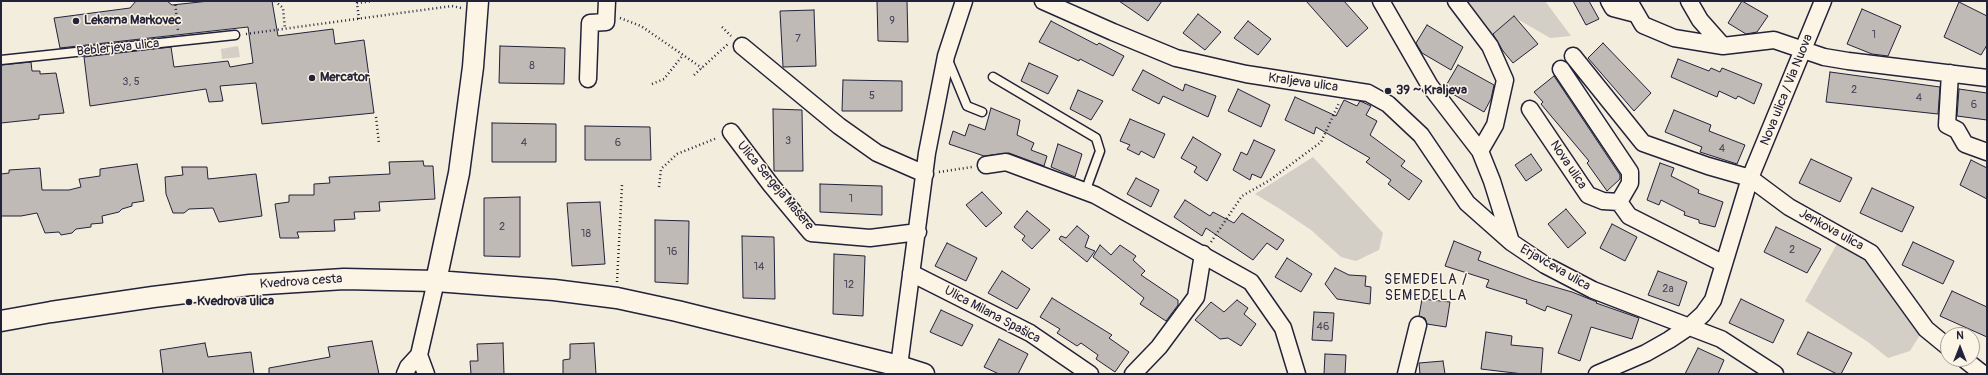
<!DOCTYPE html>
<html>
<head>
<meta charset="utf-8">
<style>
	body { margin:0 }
	#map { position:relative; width:1988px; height:375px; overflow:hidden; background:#f3edde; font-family:Pangolin,sans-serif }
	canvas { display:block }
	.frame { position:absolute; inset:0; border:2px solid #22223b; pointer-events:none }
	.north { position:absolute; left:1940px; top:327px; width:40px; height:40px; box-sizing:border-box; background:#fcf5e5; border:1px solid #a5a1a1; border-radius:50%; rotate:0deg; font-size:11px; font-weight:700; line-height:16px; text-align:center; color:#22223b }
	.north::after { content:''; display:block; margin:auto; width:14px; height:18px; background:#22223b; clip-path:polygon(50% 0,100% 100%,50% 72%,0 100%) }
</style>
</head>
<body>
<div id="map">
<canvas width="1988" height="375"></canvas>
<div class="frame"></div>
<div class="north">N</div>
</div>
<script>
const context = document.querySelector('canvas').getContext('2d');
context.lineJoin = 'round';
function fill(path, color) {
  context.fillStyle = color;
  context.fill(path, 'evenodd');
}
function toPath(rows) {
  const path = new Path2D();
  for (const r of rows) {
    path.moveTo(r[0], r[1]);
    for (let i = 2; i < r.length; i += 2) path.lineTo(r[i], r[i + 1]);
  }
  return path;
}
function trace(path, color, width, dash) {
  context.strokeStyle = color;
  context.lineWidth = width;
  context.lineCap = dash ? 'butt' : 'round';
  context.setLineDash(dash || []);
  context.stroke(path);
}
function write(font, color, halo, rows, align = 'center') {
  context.font = font + ' Pangolin,sans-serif';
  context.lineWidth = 3;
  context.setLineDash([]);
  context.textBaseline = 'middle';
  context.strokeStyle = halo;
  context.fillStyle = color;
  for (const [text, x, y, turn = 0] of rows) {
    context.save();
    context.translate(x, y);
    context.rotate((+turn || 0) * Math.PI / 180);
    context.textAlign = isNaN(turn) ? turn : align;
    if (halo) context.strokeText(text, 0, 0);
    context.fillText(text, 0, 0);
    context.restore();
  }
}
const green = toPath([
	[1466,1,1545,1,1571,36,1550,38,1514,17,1492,35,1469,8],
	[238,46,240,57,222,59,221,49],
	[1313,157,1383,233,1379,250,1356,261,1341,257,1311,230,1280,209,1255,194],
	[1838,242,1877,266,1920,335,1910,351,1888,358,1868,342,1805,301]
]);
const building = toPath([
	[136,1,167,1,172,5,209,1,272,1,278,36,333,29,335,44,364,40,374,113,262,124,256,83,220,86,223,101,209,102,206,89,90,106,84,57,171,47,174,67,228,61,230,67,253,63,248,27,60,48,54,18,130,8,136,1],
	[877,1,907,1,908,42,878,41,877,1],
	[1119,1,1162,1,1148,21,1119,1],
	[1306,1,1344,1,1368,28,1347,47,1306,1],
	[1573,1,1589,1,1599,19,1586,25,1573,1],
	[1742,1,1768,16,1757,32,1746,34,1728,23,1742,1],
	[1959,2,1987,16,1987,45,1981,55,1944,37,1959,2],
	[1862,9,1901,26,1888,56,1872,54,1847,44,1862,9],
	[814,10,816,66,783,67,780,11,814,10],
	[1198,14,1221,32,1205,50,1183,33,1198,14],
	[1514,16,1538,44,1513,63,1503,51,1493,34,1514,16],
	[1051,21,1097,45,1099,43,1124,56,1113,76,1080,59,1079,61,1039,42,1051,21],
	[1248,21,1271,39,1258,55,1234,38,1248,21],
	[1427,25,1463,47,1451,70,1422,53,1416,43,1427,25],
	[1603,43,1651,93,1634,111,1588,58,1603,43],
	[500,46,565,48,564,84,499,83,500,46],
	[1678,59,1709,71,1711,68,1720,72,1722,68,1762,84,1754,104,1738,96,1736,99,1719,91,1717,97,1671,77,1678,59],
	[31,62,32,71,40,71,40,74,56,73,64,113,39,115,39,119,1,123,1,65,31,62],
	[1029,63,1058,76,1048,94,1021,81,1029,63],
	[1458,65,1494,85,1491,99,1484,112,1444,89,1458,65],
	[1143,70,1183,91,1185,84,1216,96,1208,117,1163,96,1159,104,1132,90,1143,70],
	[1830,72,1940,87,1938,114,1826,102,1830,72],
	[1554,76,1620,175,1620,179,1607,191,1587,163,1589,161,1541,104,1543,102,1534,92,1554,76],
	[843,80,902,81,902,111,842,111,843,80],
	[1238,89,1270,105,1261,127,1228,111,1238,89],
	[1959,89,1987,93,1987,120,1957,116,1959,89],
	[1078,90,1103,101,1091,120,1070,109,1078,90],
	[1295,97,1336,116,1344,100,1357,106,1360,101,1371,106,1366,115,1377,121,1370,135,1405,161,1401,166,1422,181,1409,200,1388,184,1391,180,1366,162,1370,158,1316,127,1314,134,1285,120,1295,97],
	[991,108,1020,120,1017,135,1034,143,1031,150,1047,156,1044,166,1009,153,984,156,949,144,953,131,965,136,969,124,985,130,991,108],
	[773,109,802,110,803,171,774,171,773,109],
	[1674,110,1711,125,1709,131,1745,145,1737,164,1700,152,1702,147,1665,132,1674,110],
	[1130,119,1165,134,1154,158,1141,151,1139,155,1127,149,1130,145,1120,141,1130,119],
	[492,123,556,124,556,162,492,162,492,123],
	[585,126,650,127,651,160,585,160,585,126],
	[1193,137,1221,154,1207,181,1194,172,1197,167,1181,158,1193,137],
	[1254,140,1275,150,1261,178,1252,174,1250,180,1233,170,1241,152,1247,155,1254,140],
	[1058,144,1082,154,1075,177,1051,167,1058,144],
	[1531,154,1542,170,1526,181,1515,165,1531,154],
	[1811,159,1852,178,1840,202,1799,183,1811,159],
	[1971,160,1987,168,1987,199,1960,185,1971,160],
	[423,161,424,166,433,166,435,199,379,202,380,211,354,212,355,219,334,220,335,231,297,232,299,238,280,238,275,204,289,202,289,195,314,195,314,184,330,183,329,177,390,174,389,162,423,161],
	[1660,163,1674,168,1671,176,1699,190,1698,193,1723,202,1715,227,1699,223,1699,220,1684,215,1685,212,1661,200,1659,205,1647,200,1660,163],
	[137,164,144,201,132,203,132,206,122,209,119,212,102,216,103,223,91,224,91,227,76,229,72,233,61,235,59,232,45,233,37,213,21,216,1,216,1,174,9,173,9,170,40,168,42,190,69,190,81,187,79,179,100,176,100,169,137,164],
	[182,167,207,167,208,179,256,174,262,216,219,222,213,208,189,209,184,213,173,213,166,194,165,177,183,175,182,167],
	[1136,178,1159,190,1151,207,1127,194,1136,178],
	[820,184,882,186,882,215,820,212,820,184],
	[1872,188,1914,207,1902,232,1860,213,1872,188],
	[982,192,1002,213,986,227,966,205,982,192],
	[520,197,520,257,484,256,484,198,520,197],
	[1185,200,1210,216,1213,212,1234,223,1242,213,1284,240,1277,250,1267,243,1253,260,1206,228,1202,236,1174,217,1185,200],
	[600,202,605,264,572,266,567,203,600,202],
	[1566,209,1586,233,1568,248,1548,224,1566,209],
	[1027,211,1050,230,1032,249,1022,240,1025,236,1014,227,1027,211],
	[655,220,689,221,688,284,655,282,655,220],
	[1612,224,1637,237,1625,261,1600,248,1612,224],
	[1077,226,1089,236,1085,247,1095,251,1087,262,1059,239,1061,236,1066,238,1077,226],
	[1776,227,1821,249,1807,273,1764,252,1776,227],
	[742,236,774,237,775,299,743,298,742,236],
	[1454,241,1481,252,1478,260,1534,281,1572,292,1597,302,1596,303,1639,318,1632,339,1591,327,1580,361,1558,353,1572,315,1547,306,1545,311,1526,303,1527,300,1486,287,1489,280,1445,266,1454,241],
	[1913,242,1954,261,1943,284,1902,265,1913,242],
	[947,243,977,258,966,281,935,266,947,243],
	[1100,245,1111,255,1120,245,1136,256,1133,260,1145,271,1141,275,1178,300,1178,305,1166,321,1140,304,1144,298,1093,257,1100,245],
	[834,254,865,256,863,316,833,314,834,254],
	[1287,258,1312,274,1301,292,1275,277,1287,258],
	[1335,268,1349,275,1366,276,1365,286,1371,287,1370,304,1337,299,1325,284,1335,268],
	[1002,271,1030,289,1017,309,988,293,1002,271],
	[1658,271,1687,282,1679,306,1648,295,1658,271],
	[1952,291,1987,307,1987,337,1940,316,1952,291],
	[1052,298,1112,335,1109,338,1129,352,1115,372,1096,359,1098,355,1081,343,1077,346,1057,333,1060,329,1040,317,1052,298],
	[1422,299,1450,302,1446,327,1427,324,1425,318,1419,316,1422,299],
	[1741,299,1784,320,1773,343,1729,323,1741,299],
	[1237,300,1248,308,1244,314,1256,324,1241,346,1228,338,1220,339,1195,320,1211,302,1224,312,1237,300],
	[941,310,973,325,962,346,930,332,941,310],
	[1314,312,1334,313,1332,341,1312,340,1314,312],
	[1486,332,1512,336,1511,345,1543,348,1541,374,1523,374,1481,369,1486,332],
	[1808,332,1852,353,1841,374,1837,374,1797,354,1808,332],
	[999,339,1028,354,1018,374,999,374,984,367,999,339],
	[372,341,379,374,269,374,269,368,330,357,328,347,372,341],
	[205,343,208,357,251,352,254,374,163,374,160,350,205,343],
	[503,343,504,374,471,374,470,361,478,361,477,344,503,343],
	[594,343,596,374,563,374,563,360,570,359,570,344,594,343],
	[1698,348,1724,360,1718,374,1685,374,1698,348],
	[1325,354,1346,355,1345,374,1324,374,1325,354],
	[1443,361,1445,374,1420,374,1419,363,1443,361]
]);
const path = toPath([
	[175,1,178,31],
	[275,1,283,8,285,29],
	[620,18,641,26,702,68],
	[359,19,357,3,373,1],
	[722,27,731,36],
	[246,34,452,6,461,8],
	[694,75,728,44],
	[652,84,664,79,683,55],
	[376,117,379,144],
	[939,172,972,167],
	[659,187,661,169,677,154,717,138],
	[1211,242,1242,196,1270,180,1321,142,1339,103],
	[617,282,622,185]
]);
const service = toPath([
	[1,60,235,35],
	[948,60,967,106,982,112],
	[993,77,1096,138,1100,151,1085,192]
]);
const minor = toPath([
	[1043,1,1113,32,1176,58,1246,74,1368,93,1388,104,1421,135,1467,203,1511,242,1545,265,1593,290,1721,339,1775,374],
	[1381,1,1430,86,1480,151,1492,181,1511,242],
	[1456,1,1490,46,1505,80,1495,125,1480,151],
	[1609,1,1613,8,1636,14],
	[1629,1,1643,25,1674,38,1723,46,1774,40,1824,57,1848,61,1987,78],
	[1689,1,1700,20,1723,46],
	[742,46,839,126,877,153,925,174],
	[1573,56,1643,143,1708,166,1750,178,1789,207,1871,253,1926,329,1948,347],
	[1561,69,1630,172,1630,183,1619,202,1629,216,1724,264],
	[1950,73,1947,125,1957,130,1965,144,1987,152],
	[588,79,590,23,606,22,607,1],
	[1530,109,1588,195,1603,201,1619,202],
	[731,132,771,185,811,233,870,238,918,232],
	[986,165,1006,162,1095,195,1251,282,1283,328,1297,374],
	[911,273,1030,333,1090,374],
	[1964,359,1983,374],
	[899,366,927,153,946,56,964,1],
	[405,374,408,367,419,355],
	[426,374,419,355,436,281],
	[1133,374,1159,347,1196,297,1203,254],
	[1406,374,1418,325],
	[1597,374,1646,353,1669,340,1690,326,1703,314,1713,300,1750,178,1823,1]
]);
const tertiary = toPath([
	[436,281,459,173,473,67,478,1],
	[1,321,51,312,153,297,250,285,344,279,436,281,554,290,617,298,677,311,899,366,924,374]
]);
const markers = [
	[76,21,4,"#22223b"],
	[312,78,4,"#22223b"],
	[1388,91,4,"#22223b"],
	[189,302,4,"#22223b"]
];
const numberNames = [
	["9",892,21],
	["1",1874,35],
	["7",798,39],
	["8",532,66],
	["3, 5",131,82],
	["2",1854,90],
	["5",872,96],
	["4",1919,98],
	["6",1974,105],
	["3",788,141],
	["4",524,143],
	["6",618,143],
	["4",1722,149],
	["1",851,199],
	["2",502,227],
	["18",586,234],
	["2",1792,250],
	["16",672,252],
	["14",759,267],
	["12",849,285],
	["2a",1668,289],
	["46",1323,327]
];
const poiNames = [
	["Lekarna Markovec",84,21],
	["Mercator",320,78],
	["39 ~ Kraljeva",1396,91],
	["Kvedrova ulica",197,302]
];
const streetNames = [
	["Beblerjeva ulica",118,48,-6],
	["Kraljeva ulica",1303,83,8],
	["Nova ulica / Via Nuova",1787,90,-68],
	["Nova ulica",1568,165,56],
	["Ulica Sergeja Mašere",775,186,50],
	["Jenkova ulica",1831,230,29],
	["Erjavčeva ulica",1555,268,30],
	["Kvedrova cesta",301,282,-4],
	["Ulica Milana Spašica",992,315,28]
];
const neighbourhoodNames = [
	["SEMEDELA /",1426,280],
	["SEMEDELLA",1426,296]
];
fill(green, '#d4cfc6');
fill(building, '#bfbab6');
trace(building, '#22223b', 1);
trace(service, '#22223b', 11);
trace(minor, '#22223b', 19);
trace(tertiary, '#22223b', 23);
trace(path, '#22223b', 2.5, [1, 3]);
trace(service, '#fcf5e5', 8);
trace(minor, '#fcf5e5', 16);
trace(tertiary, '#fcf5e5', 20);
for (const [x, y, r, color] of markers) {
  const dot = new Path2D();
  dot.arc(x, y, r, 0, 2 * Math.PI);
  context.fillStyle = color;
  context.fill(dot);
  trace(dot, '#fcf5e5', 1.5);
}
write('11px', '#49485a', null, numberNames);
write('bold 13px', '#22223b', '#fcf5e5', poiNames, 'left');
write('13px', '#22223b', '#fcf5e5', streetNames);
context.letterSpacing = '1px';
write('14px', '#22223b', '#fcf5e5', neighbourhoodNames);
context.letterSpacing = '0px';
</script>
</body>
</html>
